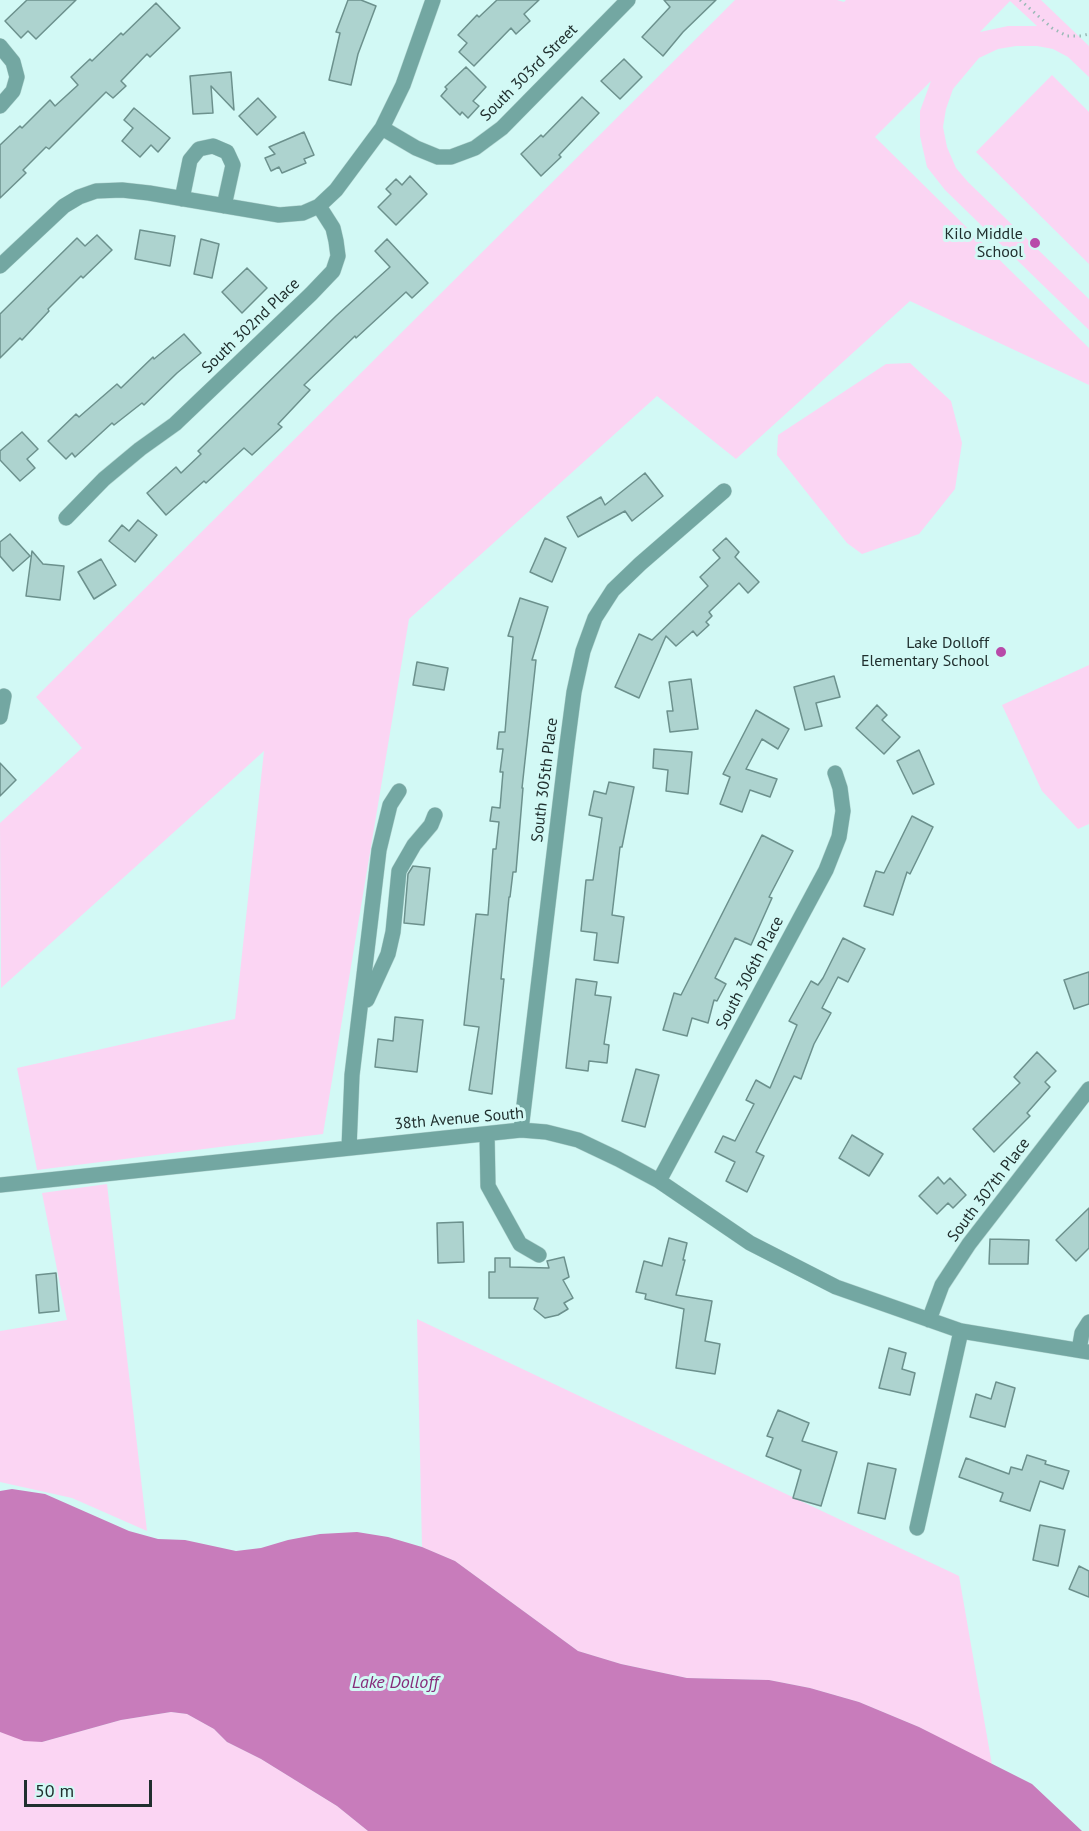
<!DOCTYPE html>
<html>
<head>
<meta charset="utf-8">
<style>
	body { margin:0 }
	#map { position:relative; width:1089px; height:1831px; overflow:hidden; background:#d2f9f5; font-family:"PT Sans",sans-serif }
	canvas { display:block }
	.scale { position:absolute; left:24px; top:1780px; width:128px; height:27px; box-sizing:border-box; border:3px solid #202f2e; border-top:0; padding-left:8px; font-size:18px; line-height:21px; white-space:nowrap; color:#202f2e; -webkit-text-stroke:4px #d2f9f5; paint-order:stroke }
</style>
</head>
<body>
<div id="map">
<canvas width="1089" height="1831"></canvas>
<div class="scale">50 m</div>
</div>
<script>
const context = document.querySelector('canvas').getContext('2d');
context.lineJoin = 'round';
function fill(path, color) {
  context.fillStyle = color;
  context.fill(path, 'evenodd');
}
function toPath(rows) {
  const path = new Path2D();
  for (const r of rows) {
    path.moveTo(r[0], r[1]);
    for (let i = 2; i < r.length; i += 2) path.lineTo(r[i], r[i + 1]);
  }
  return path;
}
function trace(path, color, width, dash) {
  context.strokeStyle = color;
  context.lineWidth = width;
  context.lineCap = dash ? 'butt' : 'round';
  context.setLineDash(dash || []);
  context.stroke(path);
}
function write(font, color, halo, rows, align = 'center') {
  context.font = font + ' "PT Sans",sans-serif';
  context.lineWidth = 6;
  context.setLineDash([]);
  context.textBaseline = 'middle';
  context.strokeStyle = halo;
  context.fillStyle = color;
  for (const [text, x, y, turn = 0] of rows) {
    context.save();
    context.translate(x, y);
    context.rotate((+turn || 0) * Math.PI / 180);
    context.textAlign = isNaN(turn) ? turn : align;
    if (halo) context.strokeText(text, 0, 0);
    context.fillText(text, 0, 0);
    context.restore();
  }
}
const green = toPath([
	[735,0,837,0,844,2,846,0,1041,0,1089,46,1089,77,1068,57,1053,49,1037,46,1016,46,998,49,979,58,953,89,946,109,943,127,947,147,956,168,968,182,1089,299,1089,330,945,190,927,167,920,136,920,111,931,81,875,137,1089,348,1089,385,910,301,736,459,657,396,409,619,323,1134,37,1170,17,1068,235,1019,264,751,1,988,0,823,82,748,36,697],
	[1010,1,1037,26,1008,26,980,32],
	[1052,75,1089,112,1089,264,976,152],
	[910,363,951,401,962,443,955,489,919,534,862,554,847,543,777,455,778,435,886,364],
	[1089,665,1089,824,1078,829,1042,791,1002,705],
	[107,1184,147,1531,72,1498,0,1482,0,1331,67,1320,42,1193],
	[417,1319,959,1576,992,1765,919,1727,859,1702,810,1688,769,1680,687,1678,621,1664,578,1651,455,1561,422,1547],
	[171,1712,187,1714,214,1729,227,1742,261,1759,337,1806,368,1831,0,1831,0,1732,42,1742,121,1720]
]);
const water = toPath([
	[12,1489,45,1494,129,1531,158,1539,185,1540,236,1551,261,1548,288,1540,320,1534,357,1532,388,1537,422,1547,455,1561,578,1651,621,1664,687,1678,769,1680,810,1688,859,1702,919,1727,1032,1784,1082,1831,368,1831,337,1806,261,1759,227,1742,214,1729,187,1714,171,1712,121,1720,42,1742,24,1741,0,1732,0,1491]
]);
const building = toPath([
	[27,0,76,0,36,39,28,31,21,38,5,21,27,0],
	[348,0,361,0,376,6,358,54,351,85,329,80,340,33,336,32,348,0],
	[497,0,539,0,524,14,530,21,516,34,511,28,474,66,459,52,467,43,458,35,477,15,479,17,497,0],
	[664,0,716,0,683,32,663,56,642,37,670,7,664,0],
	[156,3,180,28,150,57,147,54,121,81,126,86,113,98,106,92,49,149,46,147,23,170,26,173,0,198,0,145,20,126,22,128,50,100,55,106,78,85,71,77,90,59,92,61,121,33,123,35,156,3],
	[624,59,642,77,620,99,601,81,624,59],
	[466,67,486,87,473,101,479,106,468,118,462,112,460,115,441,96,447,89,445,87,466,67],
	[231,72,234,110,211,86,213,113,193,114,190,76,231,72],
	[582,97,599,113,559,155,561,157,541,176,521,154,541,135,543,137,582,97],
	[258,98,276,117,257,135,239,116,258,98],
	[134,108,170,138,158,152,151,145,140,157,122,141,133,128,124,120,134,108],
	[304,132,314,155,304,159,306,163,282,173,279,167,271,171,265,158,275,154,269,147,304,132],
	[410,176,427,194,396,225,378,207,391,194,386,189,396,179,402,185,410,176],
	[140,230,175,236,170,266,135,259,140,230],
	[97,235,112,250,83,278,81,276,48,309,49,311,22,340,20,338,0,358,0,314,77,238,85,246,97,235],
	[201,239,219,244,212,278,194,274,201,239],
	[387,239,428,283,412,298,406,292,356,338,355,336,304,385,310,390,278,424,282,427,252,455,244,448,206,483,204,481,166,515,147,493,176,467,181,473,201,454,198,451,336,316,390,267,375,251,387,239],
	[247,268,267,288,242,313,222,292,247,268],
	[184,334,201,353,177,373,144,405,142,403,114,425,112,423,75,457,72,453,66,459,48,441,76,414,79,417,117,384,121,388,153,357,154,359,184,334],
	[22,432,38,449,27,459,35,468,20,481,0,460,0,451,22,432],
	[645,473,663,496,632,521,625,511,578,537,567,517,601,497,605,505,645,473],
	[138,520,157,535,135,562,109,541,122,525,129,531,138,520],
	[10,534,30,556,13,571,0,556,0,542,10,534],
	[545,538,566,548,552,582,530,572,545,538],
	[726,538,739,552,735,557,759,582,748,593,739,583,709,612,712,616,706,622,709,625,697,636,693,631,676,646,666,636,639,698,615,687,639,634,652,640,708,586,700,577,720,558,713,550,726,538],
	[32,551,43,564,64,566,60,600,26,596,32,551],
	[101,559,116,585,94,599,78,572,101,559],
	[520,598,548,607,532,660,536,660,522,788,523,788,516,872,513,872,510,897,509,897,501,979,504,979,492,1094,469,1090,479,1027,464,1025,476,914,488,915,493,849,496,849,499,822,490,821,492,807,500,808,503,772,500,772,503,749,497,749,499,732,505,732,513,637,508,636,520,598],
	[417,662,448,668,444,690,413,685,417,662],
	[834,676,840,697,816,703,822,726,805,730,794,687,834,676],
	[691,679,698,729,670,732,667,711,673,711,669,682,691,679],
	[877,705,887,715,882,720,900,737,884,754,856,728,877,705],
	[756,710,789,729,778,749,762,739,746,769,777,779,770,797,750,790,742,812,720,804,730,777,723,774,756,710],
	[654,749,692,752,688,794,666,791,668,770,653,768,654,749],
	[919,750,934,784,913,794,897,761,919,750],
	[0,763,16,780,0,796,0,763],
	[609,782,634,787,622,847,620,847,612,915,624,917,618,963,594,960,597,933,581,931,586,880,593,880,602,818,589,815,594,791,606,794,609,782],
	[912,816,933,827,910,874,907,872,893,915,864,906,876,871,884,873,912,816],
	[762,835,793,851,769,897,772,898,751,945,735,938,715,978,726,984,717,1001,714,1000,708,1023,692,1018,687,1036,663,1030,674,993,681,995,762,835],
	[413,866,430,868,424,925,404,923,408,874,413,866],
	[843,938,865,949,848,982,838,977,822,1008,831,1013,814,1044,801,1079,794,1076,756,1152,764,1156,747,1192,726,1181,735,1162,715,1152,723,1136,735,1141,754,1104,746,1100,756,1080,770,1088,797,1025,789,1021,811,981,818,985,823,978,843,938],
	[1089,972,1089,1004,1074,1009,1064,980,1089,972],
	[576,979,597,982,595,995,611,997,604,1044,609,1045,607,1063,589,1061,588,1071,566,1068,576,979],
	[395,1017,423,1020,417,1072,375,1067,378,1039,393,1041,395,1017],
	[1037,1052,1056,1071,1045,1082,1050,1087,1027,1113,1030,1116,994,1152,973,1129,1020,1083,1014,1077,1037,1052],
	[636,1069,659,1075,645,1127,622,1121,636,1069],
	[852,1135,883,1154,869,1176,839,1158,852,1135],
	[938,1177,944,1184,950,1178,966,1195,953,1208,948,1203,937,1214,919,1196,938,1177],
	[1089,1208,1089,1248,1076,1261,1056,1240,1089,1208],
	[463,1222,464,1262,438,1263,437,1223,463,1222],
	[669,1238,687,1243,683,1260,685,1260,676,1295,712,1301,705,1341,720,1344,715,1374,676,1368,684,1309,645,1299,646,1294,636,1292,644,1261,662,1266,669,1238],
	[990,1239,1029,1240,1028,1264,989,1264,990,1239],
	[564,1257,569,1277,563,1280,573,1298,564,1303,568,1309,558,1315,545,1318,534,1309,538,1298,489,1298,489,1272,495,1272,495,1258,510,1258,510,1267,549,1268,547,1261,564,1257],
	[56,1273,59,1311,39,1313,36,1275,56,1273],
	[889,1348,906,1353,902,1369,915,1373,910,1395,879,1388,889,1348],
	[996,1382,1015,1388,1005,1427,970,1417,976,1394,991,1399,996,1382],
	[778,1410,809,1423,802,1441,837,1452,821,1506,793,1498,801,1470,766,1456,773,1438,767,1436,778,1410],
	[1027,1455,1046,1461,1045,1464,1069,1471,1063,1489,1040,1481,1030,1511,1000,1501,1003,1493,959,1477,966,1458,1009,1474,1011,1467,1022,1470,1027,1455],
	[868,1463,896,1469,885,1519,858,1513,868,1463],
	[1040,1525,1065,1530,1058,1566,1033,1560,1040,1525],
	[1079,1566,1089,1571,1089,1597,1069,1589,1079,1566]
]);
const path = toPath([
	[1020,0,1052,28,1067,36,1081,36,1089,34]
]);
const minor = toPath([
	[0,46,13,62,17,77,13,91,0,106],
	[382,128,416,148,438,157,451,157,475,148,502,128,628,0],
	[182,199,190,160,199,149,213,146,227,152,233,165,224,206],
	[0,266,64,206,79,197,96,191,122,190,149,193,279,215,303,213,319,206],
	[66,518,104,479,140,449,175,424,311,294,333,271,338,256,336,241,333,228,319,206,336,190,382,128,403,85,433,0],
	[0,717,4,696],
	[367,1000,388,954,393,932,399,871,414,845,431,825,435,815],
	[521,1130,567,745,574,692,583,651,595,618,613,590,640,564,724,491],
	[487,1134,488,1186,520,1244,539,1255],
	[349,1148,352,1075,379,850,390,805,399,791],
	[659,1181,826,870,839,837,843,811,840,788,835,773],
	[0,1185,521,1130,546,1132,578,1140,618,1159,659,1181,750,1243,836,1287,961,1331,1089,1352],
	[929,1320,942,1285,969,1244,1089,1089],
	[1079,1350,1082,1333,1089,1322],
	[917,1528,961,1331]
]);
const markers = [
	[1035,243,6,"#b84aa9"],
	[1001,652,6,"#b84aa9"]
];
const streetNames = [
	["South 303rd Street",529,73,-45],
	["South 302nd Place",251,326,-44],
	["South 305th Place",545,780,-83],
	["South 306th Place",750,973,-62],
	["38th Avenue South",459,1119,-5],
	["South 307th Place",989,1190,-53]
];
const poiNames = [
	["Kilo Middle",1023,234],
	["School",1023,252],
	["Lake Dolloff",989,643],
	["Elementary School",989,661]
];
const waterNames = [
	["Lake Dolloff",395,1683]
];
fill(green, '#fbd5f3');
fill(water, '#c87cbb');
fill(building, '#add3cf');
trace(building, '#6c918d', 1.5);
trace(minor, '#b2d5d1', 16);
trace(path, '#9bbab7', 3, [1.5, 4.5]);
trace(minor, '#73a7a2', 15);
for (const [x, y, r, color] of markers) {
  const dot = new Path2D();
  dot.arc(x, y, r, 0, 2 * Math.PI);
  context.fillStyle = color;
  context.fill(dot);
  trace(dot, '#d2f9f5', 2);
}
write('16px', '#202f2e', '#d2f9f5', streetNames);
write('16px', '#202f2e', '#d2f9f5', poiNames, 'right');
write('italic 18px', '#862d7a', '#d2f9f5', waterNames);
</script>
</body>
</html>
